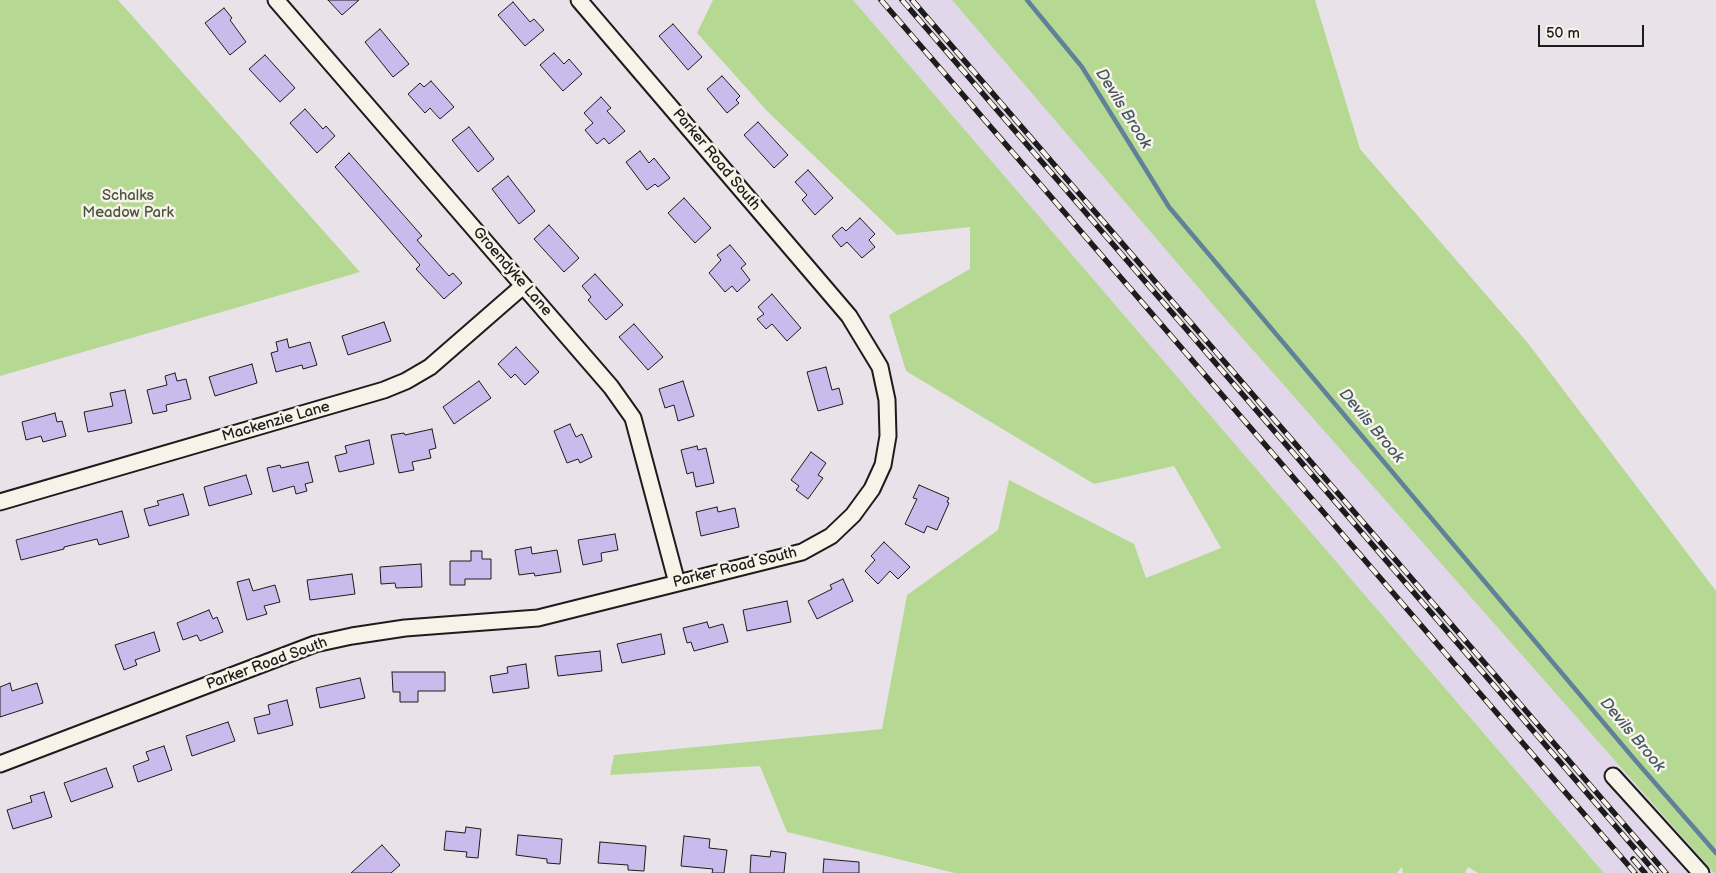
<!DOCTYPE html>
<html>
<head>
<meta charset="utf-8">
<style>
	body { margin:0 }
	#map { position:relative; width:1716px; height:873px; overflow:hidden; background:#eae2e9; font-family:"Balsamiq Sans",sans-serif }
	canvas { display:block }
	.scale { position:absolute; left:1538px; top:25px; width:106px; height:22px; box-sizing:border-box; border:2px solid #1c1c1c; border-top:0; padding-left:6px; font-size:15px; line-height:18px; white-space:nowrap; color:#1c1c1c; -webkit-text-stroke:4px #f7f3e8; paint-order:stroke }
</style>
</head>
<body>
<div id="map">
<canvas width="1716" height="873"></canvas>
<div class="scale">50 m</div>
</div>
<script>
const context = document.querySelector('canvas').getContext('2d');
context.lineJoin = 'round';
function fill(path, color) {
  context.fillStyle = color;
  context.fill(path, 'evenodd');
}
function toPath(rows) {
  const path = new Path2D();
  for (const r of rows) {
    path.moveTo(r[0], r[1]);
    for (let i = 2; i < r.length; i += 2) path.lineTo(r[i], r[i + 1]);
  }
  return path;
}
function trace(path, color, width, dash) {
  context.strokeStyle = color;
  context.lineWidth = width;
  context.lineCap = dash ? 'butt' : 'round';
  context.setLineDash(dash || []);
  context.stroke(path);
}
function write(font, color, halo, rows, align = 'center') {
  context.font = font + ' "Balsamiq Sans",sans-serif';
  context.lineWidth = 5;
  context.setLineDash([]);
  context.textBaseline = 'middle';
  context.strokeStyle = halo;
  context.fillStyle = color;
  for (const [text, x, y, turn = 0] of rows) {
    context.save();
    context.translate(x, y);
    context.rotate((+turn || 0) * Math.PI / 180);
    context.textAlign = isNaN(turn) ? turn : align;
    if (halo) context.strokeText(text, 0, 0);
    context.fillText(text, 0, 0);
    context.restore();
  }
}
const built = toPath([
	[853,0,952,0,1214,306,1714,873,1604,873]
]);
const green = toPath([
	[0,0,118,0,360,272,0,376],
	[713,0,853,0,1604,873,1478,873,1468,867,1465,873,1403,873,1402,867,1397,873,955,873,787,832,760,766,610,775,614,755,882,729,907,595,998,530,1009,480,1134,544,1146,578,1221,548,1174,466,1094,484,906,371,889,315,970,269,970,227,897,235,768,112,697,33],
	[952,0,1315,0,1360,149,1527,342,1716,591,1716,873,1714,873,1214,306]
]);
const stream = toPath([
	[1027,0,1082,67,1169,207,1635,760,1716,853]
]);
const building = toPath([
	[328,0,359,0,342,15,328,0],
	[513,2,530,22,534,19,544,30,525,46,498,15,513,2],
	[224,8,232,18,230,20,246,42,230,55,205,23,224,8],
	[673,24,702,57,688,70,659,36,673,24],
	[380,29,409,64,393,77,365,42,380,29],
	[554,53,564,64,569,59,582,74,563,91,540,65,554,53],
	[265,55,295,88,280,102,249,69,265,55],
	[722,76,740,96,736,100,739,103,727,113,707,89,722,76],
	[431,81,454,107,440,119,430,108,425,113,408,94,420,83,424,87,431,81],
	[601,97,611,108,607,111,625,131,609,144,604,138,597,144,585,130,593,123,584,113,601,97],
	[305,109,323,129,326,126,335,136,317,153,290,123,305,109],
	[758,122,788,155,774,168,744,135,758,122],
	[469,127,494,159,478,172,452,140,469,127],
	[640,151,649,163,654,158,670,178,658,187,655,184,647,190,626,162,640,151],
	[349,153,422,236,417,240,449,276,453,273,462,283,444,299,416,269,420,265,335,167,349,153],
	[808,170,833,198,815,215,802,200,807,195,795,182,808,170],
	[508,176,535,211,519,224,492,189,508,176],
	[684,198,711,228,695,243,668,213,684,198],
	[860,218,875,234,869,240,875,247,862,258,847,242,841,247,832,236,842,227,846,231,860,218],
	[549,225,579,258,564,272,534,239,549,225],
	[730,245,746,264,741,268,750,280,737,292,732,286,725,292,709,273,721,260,717,255,730,245],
	[595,274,623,305,606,320,588,300,591,297,582,286,595,274],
	[772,294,801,328,787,341,772,324,766,329,757,319,764,314,758,307,772,294],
	[384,322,391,341,348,355,342,336,384,322],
	[634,324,663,357,648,370,619,337,634,324],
	[287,339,289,348,310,342,317,365,303,369,302,365,276,372,271,353,278,351,276,342,287,339],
	[516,347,539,372,525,385,515,374,511,378,498,364,516,347],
	[252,364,257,383,215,396,209,377,252,364],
	[826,367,832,390,839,388,843,404,818,411,807,372,826,367],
	[175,373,177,381,186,379,191,399,166,405,167,411,153,414,147,390,167,385,165,376,175,373],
	[479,381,491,398,454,424,443,407,479,381],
	[683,381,694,416,678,421,674,405,665,408,659,389,683,381],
	[125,390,132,423,88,432,84,412,113,406,110,393,125,390],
	[55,413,57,422,62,421,66,436,43,442,41,436,26,440,22,422,55,413],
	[570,424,576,437,582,434,592,457,580,463,578,459,567,463,554,431,570,424],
	[432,429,436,448,429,450,431,458,412,462,414,470,399,473,391,435,404,433,405,435,432,429],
	[369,440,374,464,339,472,335,456,347,453,345,446,369,440],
	[697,446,698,450,706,448,714,483,696,487,693,472,687,474,681,450,697,446],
	[811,452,826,463,818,475,823,478,808,499,796,490,799,486,791,480,811,452],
	[308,462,313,482,305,484,307,491,296,494,294,486,273,492,267,468,280,465,281,468,308,462],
	[246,475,252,494,209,506,204,487,246,475],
	[919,485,949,498,947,502,949,503,937,530,927,526,924,533,905,524,917,499,913,498,919,485],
	[183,494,189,515,149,526,144,509,159,505,157,501,183,494],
	[717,507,718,512,735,508,739,527,701,536,696,512,717,507],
	[122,511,129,537,99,545,97,539,64,547,64,549,21,560,16,540,122,511],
	[615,534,618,550,601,553,602,561,583,565,578,540,615,534],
	[884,542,910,567,898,579,890,571,878,584,865,571,875,560,871,556,884,542],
	[531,547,532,554,557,550,561,572,535,576,534,573,519,575,515,550,531,547],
	[471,551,482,551,482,559,491,559,491,579,465,579,465,585,450,585,450,561,471,561,471,551],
	[421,564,422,587,396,588,395,583,381,584,380,567,421,564],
	[352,574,355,594,310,600,307,580,352,574],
	[249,579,253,591,275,585,280,602,264,606,267,614,247,620,237,582,249,579],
	[843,579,853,601,817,619,808,601,832,589,830,585,843,579],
	[787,601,791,622,747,631,743,610,787,601],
	[209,610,213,619,217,617,223,632,200,641,197,635,183,640,177,623,209,610],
	[707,622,709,628,723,624,728,642,694,651,691,642,687,643,683,628,707,622],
	[154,632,160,651,135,660,137,665,124,670,115,645,154,632],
	[661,634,665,654,622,663,617,644,661,634],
	[600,651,602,671,558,676,555,656,600,651],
	[526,664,529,688,493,693,490,676,508,673,507,667,526,664],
	[392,672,445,672,445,691,418,691,418,702,400,702,400,692,393,692,392,672],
	[360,678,365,698,320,708,316,688,360,678],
	[10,683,12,691,37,683,43,703,0,717,0,687,10,683],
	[287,700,293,725,258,734,254,718,270,714,268,705,287,700],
	[228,722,235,741,192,756,186,736,228,722],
	[164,746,172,770,138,782,133,766,149,760,146,752,164,746],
	[106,768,113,787,71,802,64,783,106,768],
	[44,792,52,817,13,829,7,810,32,802,30,796,44,792],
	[466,827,481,829,478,858,466,857,467,852,444,850,446,831,465,833,466,827],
	[518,835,562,839,560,864,547,863,547,859,516,855,518,835],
	[684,836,710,839,709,848,727,850,724,873,712,873,713,869,681,866,684,836],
	[600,842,646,846,644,871,628,870,628,865,598,863,600,842],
	[382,845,400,865,391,873,351,873,382,845],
	[771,851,786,853,784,873,750,873,751,855,770,857,771,851],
	[824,859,859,862,859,873,823,873,824,859]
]);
const minor = toPath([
	[276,0,611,387,633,418,677,583],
	[0,502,384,390,406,381,430,367,523,286],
	[0,764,315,644,352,636,405,628,538,618,802,552,831,536,853,515,872,489,883,465,888,436,887,400,880,367,849,316,579,0],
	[1613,776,1701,873]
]);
const rail = toPath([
	[881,0,1635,873],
	[902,0,1656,873],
	[912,0,1666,873],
	[1633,859,1645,873]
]);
const streetNames = [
	["Parker Road South",716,160,50],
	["Groendyke Lane",512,272,49],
	["Mackenzie Lane",276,422,-16],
	["Parker Road South",735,568,-14],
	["Parker Road South",267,664,-20]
];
const parkNames = [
	["Schalks",128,196],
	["Meadow Park",128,213]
];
const waterNames = [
	["Devils Brook",1123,109,58],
	["Devils Brook",1371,426,50],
	["Devils Brook",1632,735,50]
];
fill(built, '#e1d6ea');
fill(green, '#b5d993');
trace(stream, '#608199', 4.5);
fill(building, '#cbbbec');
trace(building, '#1c1c1c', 1);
trace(minor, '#1c1c1c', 19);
trace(minor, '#f7f3e8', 15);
trace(rail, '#1c1c1c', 5.5);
trace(rail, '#f7f3e8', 4, [11]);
write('15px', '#1c1c1c', '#f7f3e8', streetNames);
write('15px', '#4a5540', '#f7f3e8', parkNames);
write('italic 16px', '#445765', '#f7f3e8', waterNames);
</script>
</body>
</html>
